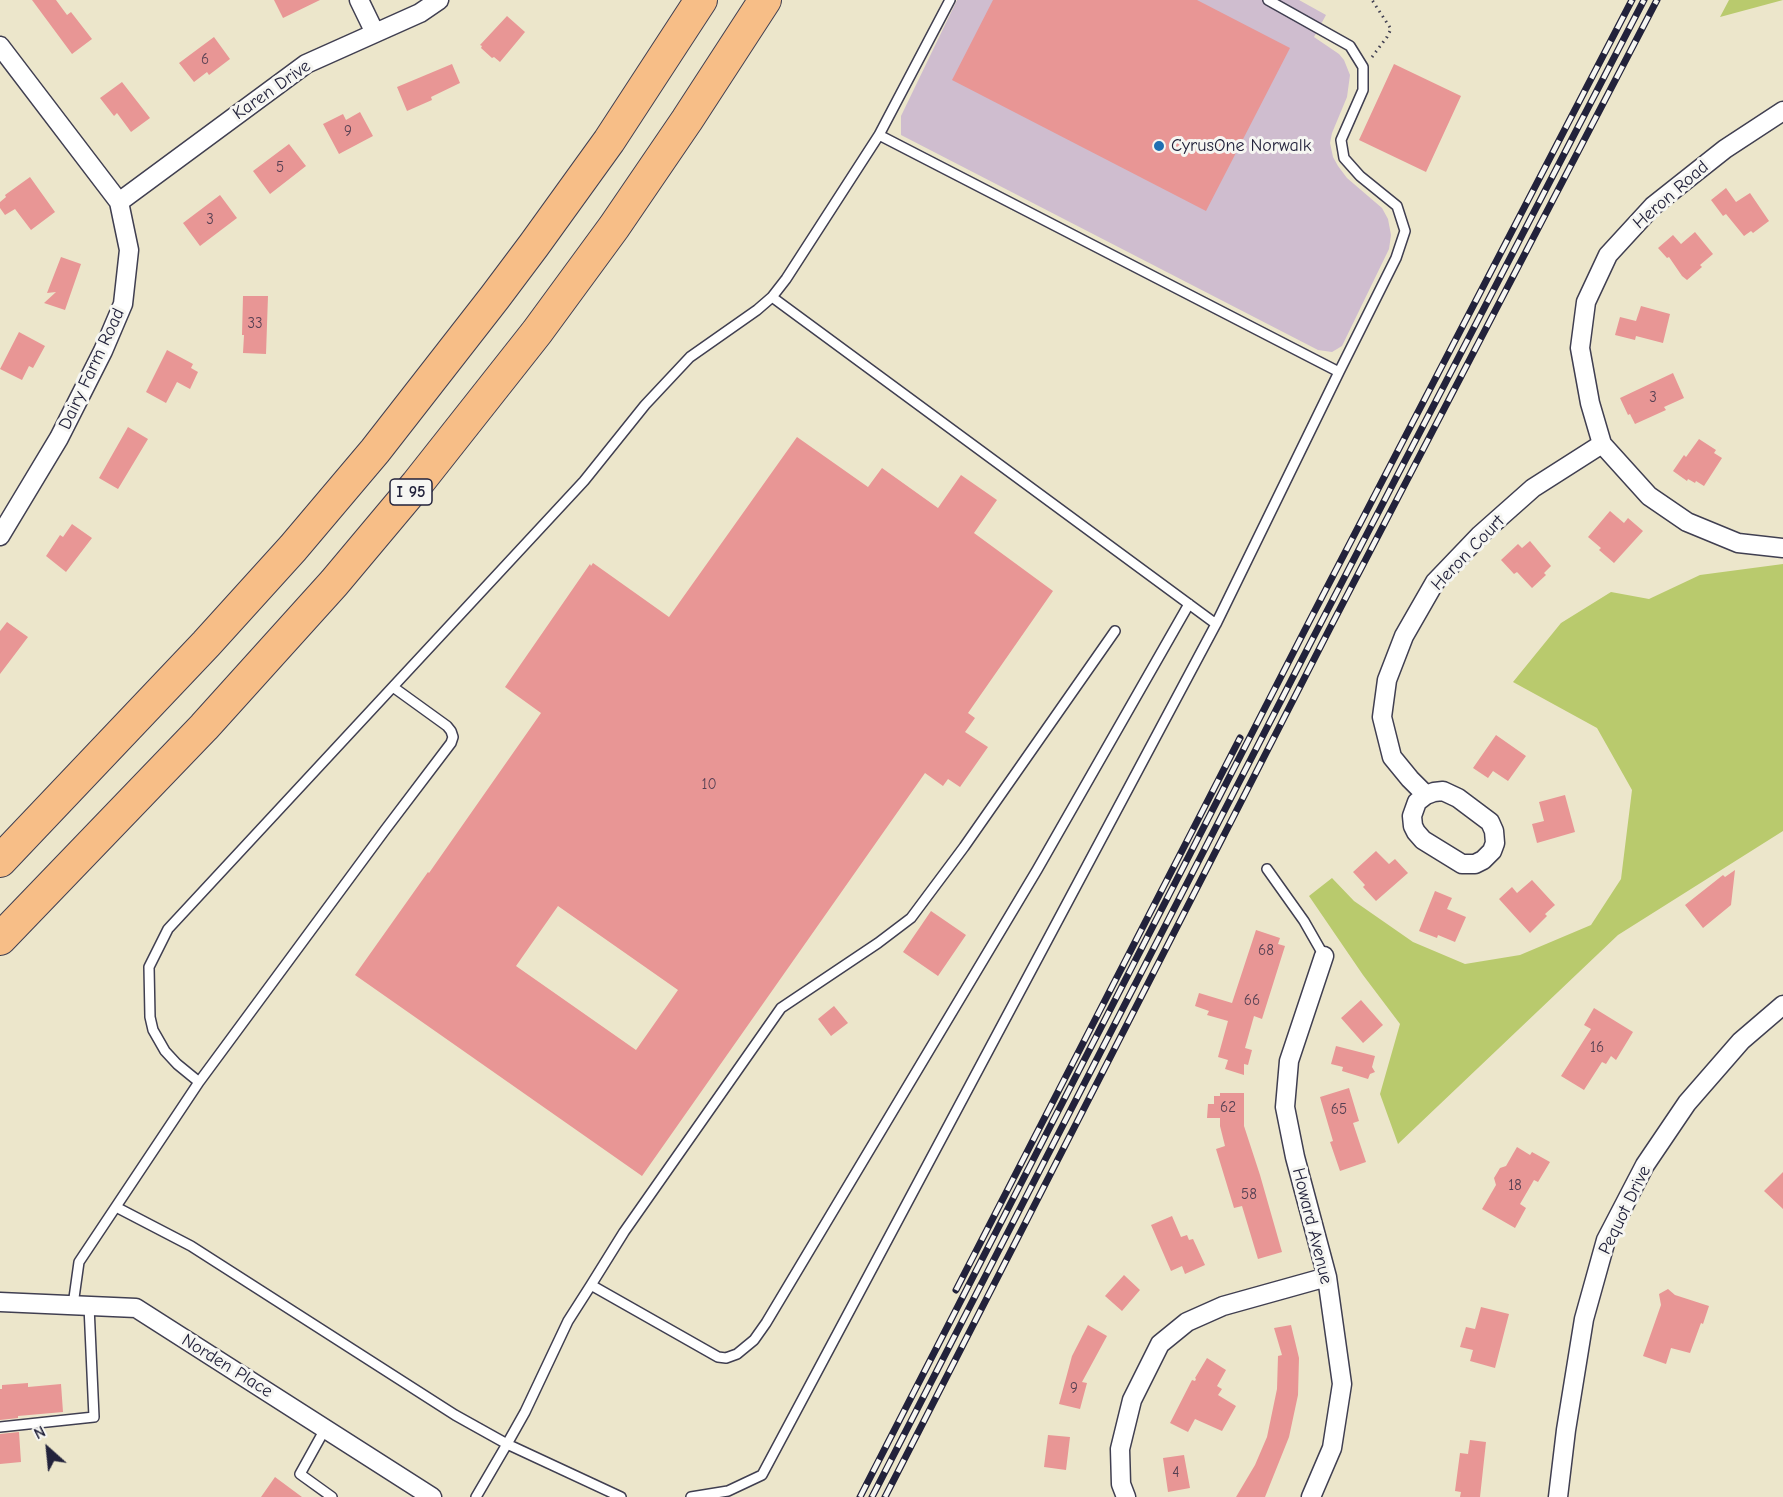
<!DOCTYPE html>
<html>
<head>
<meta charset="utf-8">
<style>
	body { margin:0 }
	#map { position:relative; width:1783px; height:1497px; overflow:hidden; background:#ece6cb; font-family:"Comic Neue",sans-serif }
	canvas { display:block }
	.north { position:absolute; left:18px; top:1419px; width:60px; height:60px; -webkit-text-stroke:4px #f6f6f2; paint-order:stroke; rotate:333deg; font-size:16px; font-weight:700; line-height:24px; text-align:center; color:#22223b }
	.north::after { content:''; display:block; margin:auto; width:21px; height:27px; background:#22223b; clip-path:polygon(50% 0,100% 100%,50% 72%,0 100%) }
</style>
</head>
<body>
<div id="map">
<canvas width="1783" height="1497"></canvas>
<div class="north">N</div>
</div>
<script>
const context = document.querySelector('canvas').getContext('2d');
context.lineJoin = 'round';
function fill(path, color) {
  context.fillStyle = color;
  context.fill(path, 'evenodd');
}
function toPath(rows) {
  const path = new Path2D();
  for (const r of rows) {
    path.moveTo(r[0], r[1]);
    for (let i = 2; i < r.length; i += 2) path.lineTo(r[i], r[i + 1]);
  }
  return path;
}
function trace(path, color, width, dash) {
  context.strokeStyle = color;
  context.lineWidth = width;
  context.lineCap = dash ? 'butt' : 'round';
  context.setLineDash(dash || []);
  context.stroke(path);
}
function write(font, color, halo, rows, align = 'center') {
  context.font = font + ' "Comic Neue",sans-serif';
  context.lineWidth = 6;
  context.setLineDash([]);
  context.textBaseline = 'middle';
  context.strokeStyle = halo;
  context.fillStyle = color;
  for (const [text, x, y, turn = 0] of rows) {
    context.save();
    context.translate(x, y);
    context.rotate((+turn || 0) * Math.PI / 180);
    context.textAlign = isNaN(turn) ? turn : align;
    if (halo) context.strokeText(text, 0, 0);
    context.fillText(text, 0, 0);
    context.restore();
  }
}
const industrial = toPath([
	[957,0,1299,0,1326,15,1314,37,1339,54,1344,60,1350,75,1347,97,1332,133,1330,143,1333,157,1338,166,1347,178,1382,208,1388,219,1391,235,1389,249,1342,346,1332,352,1318,350,901,135,901,116]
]);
const green = toPath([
	[1729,0,1783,0,1720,17],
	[1783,564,1783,831,1618,935,1398,1144,1380,1094,1400,1024,1363,975,1309,896,1332,878,1354,901,1413,942,1465,964,1520,955,1591,925,1621,879,1632,790,1597,728,1513,682,1561,623,1611,592,1649,599,1700,575]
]);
const building = toPath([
	[32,0,56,0,67,15,71,12,92,39,72,54],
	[274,0,320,0,283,18],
	[993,0,1197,0,1290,48,1206,211,952,80],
	[507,16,525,32,500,62,494,57,492,58,481,48,482,46,480,45],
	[214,37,230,59,209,75,207,72,194,82,179,63],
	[452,64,460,83,431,97,432,100,407,111,397,87],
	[1394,64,1461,96,1426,172,1359,140],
	[122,82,150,118,131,132,117,113,114,116,100,98],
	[360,112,373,136,339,154,323,124,343,114,346,120],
	[289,144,306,166,270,194,253,171],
	[30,177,55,212,31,230,15,209,5,215,0,208,0,202,6,197,5,195],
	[1726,188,1736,202,1750,193,1769,221,1753,233,1751,231,1744,236,1726,214,1723,216,1711,200],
	[220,195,237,218,200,246,183,223],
	[1695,232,1713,254,1700,265,1702,267,1687,280,1682,276,1669,257,1667,258,1658,248,1673,235,1681,244],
	[61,257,81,264,65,310,44,303,56,292,47,293],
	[243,296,268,296,266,354,243,353,244,335,242,335],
	[1641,306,1670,314,1663,343,1636,336,1635,340,1615,335,1620,317,1636,321],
	[19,332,45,346,33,368,29,366,22,380,0,369],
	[167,350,193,364,191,368,198,372,190,389,177,382,166,403,146,392],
	[1673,373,1684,398,1664,407,1666,410,1635,424,1630,414,1628,415,1620,398],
	[128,427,148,439,118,489,99,478],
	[797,437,868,487,882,468,938,508,961,475,997,500,974,533,1053,591,968,713,975,718,965,732,988,747,960,787,948,779,943,786,925,773,642,1176,355,975,428,872,429,873,541,713,505,687,590,564,591,566,593,563,669,617],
	[558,906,678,990,636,1050,516,966],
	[1699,439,1716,450,1714,453,1722,458,1704,486,1696,481,1695,483,1688,479,1687,481,1673,471,1684,455,1686,457],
	[1610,511,1624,523,1628,518,1643,531,1614,563,1599,550,1601,548,1588,537],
	[72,524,92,538,66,572,46,556,60,535,63,537],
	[1530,541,1551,566,1544,573,1546,575,1532,588,1517,572,1514,574,1501,560,1518,544,1522,548],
	[7,622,28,637,0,674,0,631],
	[1496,735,1526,756,1508,781,1493,771,1488,778,1473,768],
	[1565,795,1575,832,1537,843,1532,824,1544,821,1539,802],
	[1376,851,1389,864,1395,859,1408,873,1376,901,1363,887,1365,885,1353,872],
	[1735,870,1731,905,1703,928,1685,905,1723,875,1725,877],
	[1532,880,1555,905,1545,914,1547,916,1530,933,1499,899,1512,887,1517,893],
	[1435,891,1452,898,1447,909,1466,917,1455,942,1438,935,1437,938,1419,931],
	[931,911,966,935,938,976,903,952],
	[1256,930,1280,938,1278,944,1285,946,1262,1019,1254,1016,1245,1048,1252,1050,1248,1065,1244,1064,1244,1075,1225,1069,1228,1060,1218,1057,1228,1021,1207,1015,1209,1011,1195,1006,1199,993,1232,1003],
	[1361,1000,1383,1025,1363,1043,1341,1018],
	[834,1006,848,1023,831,1036,818,1019],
	[1594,1008,1633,1032,1616,1060,1611,1056,1606,1064,1602,1062,1584,1090,1561,1076,1591,1029,1584,1025],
	[1336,1046,1375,1056,1372,1067,1375,1072,1370,1074,1368,1079,1342,1071,1343,1067,1331,1064],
	[1349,1088,1359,1121,1353,1123,1366,1162,1340,1171,1330,1142,1333,1141,1320,1097],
	[1220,1093,1244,1093,1244,1126,1260,1175,1282,1252,1258,1259,1242,1206,1234,1208,1216,1149,1225,1146,1220,1126,1220,1118,1207,1118,1208,1104,1214,1104,1214,1096,1220,1096],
	[1517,1147,1530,1155,1532,1152,1550,1162,1538,1182,1534,1180,1520,1204,1526,1208,1515,1228,1482,1209,1496,1185,1494,1178,1500,1168,1506,1166],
	[1783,1172,1783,1209,1764,1191],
	[1172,1216,1181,1237,1187,1235,1189,1240,1193,1239,1205,1265,1185,1274,1182,1266,1171,1271,1151,1225],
	[1124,1275,1140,1290,1122,1311,1105,1296],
	[1668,1289,1675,1295,1709,1306,1703,1324,1701,1323,1690,1353,1671,1348,1666,1364,1643,1356,1661,1305,1659,1294],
	[1481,1307,1509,1314,1495,1368,1470,1361,1473,1350,1460,1347,1466,1327,1475,1329],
	[1088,1325,1107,1336,1082,1382,1087,1383,1080,1409,1059,1404,1072,1356],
	[1291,1325,1299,1358,1298,1395,1289,1437,1265,1497,1236,1497,1255,1465,1267,1437,1277,1389,1278,1356,1282,1355,1274,1328],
	[1207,1358,1226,1370,1217,1386,1222,1389,1218,1395,1236,1406,1222,1431,1195,1419,1188,1432,1170,1423,1192,1380,1195,1381,1196,1379,1195,1378],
	[28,1383,28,1387,61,1384,63,1412,18,1416,18,1418,0,1420,0,1389,2,1389,2,1385],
	[19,1432,21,1462,0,1464,0,1434],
	[1048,1435,1070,1437,1066,1470,1044,1467],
	[1470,1440,1486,1442,1480,1497,1460,1497,1461,1492,1455,1491,1460,1453,1468,1454],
	[1184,1455,1190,1488,1168,1492,1163,1458],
	[275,1477,302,1497,261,1497]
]);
const path = toPath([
	[1372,57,1387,37,1391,29,1372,0]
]);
const lane = toPath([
	[879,135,1339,372,1396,258,1405,231,1397,206,1360,176,1344,158,1341,140,1363,90,1363,67,1350,46,1268,0],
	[772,297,1216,624,1339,372],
	[1267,869,1304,921,1324,956],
	[199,1082,177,1064,165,1051,153,1030,150,1017,149,967,168,929,584,481,645,405,690,357,757,310,772,297,786,279,879,135,950,0],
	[116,1207,191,1246,455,1415,507,1444,525,1412,568,1321,591,1285,624,1232,781,1008,878,943,911,918,964,847,1115,631],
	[591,1285,718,1357,726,1358,737,1354,754,1340,766,1323,1037,870,1189,604],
	[73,1305,79,1262,199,1082,385,830,451,743,453,737,451,731,447,726,393,687],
	[0,1427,94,1417,89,1306],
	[325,1429,300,1474,332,1497],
	[476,1497,507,1444,621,1497],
	[691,1497,728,1491,762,1475,1216,624]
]);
const street = toPath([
	[359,0,375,33],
	[0,46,119,202,129,250,123,304,103,351,59,438,0,536],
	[1783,111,1725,149,1653,206,1608,255,1586,302,1580,348,1590,403,1602,444,1649,496,1687,522,1738,543,1783,548],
	[119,202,306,64,420,13,439,0],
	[1443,791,1458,798,1490,822,1494,831,1495,843,1492,851,1483,860,1475,864,1462,864,1423,840,1416,832,1413,826,1412,816,1417,802,1426,795,1434,792,1443,791],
	[1426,795,1410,779,1392,757,1382,717,1387,680,1404,636,1435,582,1480,535,1533,488,1602,444],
	[0,1302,136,1308,432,1497],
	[1126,1497,1121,1484,1120,1449,1132,1400,1160,1344,1187,1322,1223,1306,1327,1277],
	[1311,1497,1332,1448,1342,1384,1327,1277,1295,1157,1285,1107,1289,1061,1324,956],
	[1558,1497,1566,1430,1584,1319,1606,1240,1645,1165,1687,1103,1741,1041,1783,1005]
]);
const highway = toPath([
	[0,861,206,644,293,548,375,451,495,297,534,245,609,141,701,0],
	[0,939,204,727,334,583,417,484,537,332,614,227,687,120,765,0]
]);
const rail = toPath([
	[956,1290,1240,738],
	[860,1497,1310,620,1632,0],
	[872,1497,1313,638,1644,0],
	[885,1497,1329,630,1657,0]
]);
const markers = [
	[1159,146,6,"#1f6fb2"]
];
const numberNames = [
	["6",205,60],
	["9",348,132],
	["5",280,168],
	["3",210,220],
	["33",255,324],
	["3",1653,398],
	["10",709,785],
	["68",1266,951],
	["66",1252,1001],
	["16",1597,1048],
	["62",1228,1108],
	["65",1339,1110],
	["18",1515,1186],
	["58",1249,1195],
	["9",1074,1389],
	["4",1176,1473]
];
const shields = [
	[411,492,42]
];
const shieldNames = [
	["I 95",411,492]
];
const streetNames = [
	["Karen Drive",272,90,-35],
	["Heron Road",1671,195,-41],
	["Dairy Farm Road",92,369,-65],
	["Heron Court",1468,553,-46],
	["Pequot Drive",1625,1210,-64],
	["Howard Avenue",1312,1226,76],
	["Norden Place",227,1366,32]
];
const poiNames = [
	["CyrusOne Norwalk",1171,146]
];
fill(industrial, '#cfbdcf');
fill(green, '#b9ca6d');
fill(building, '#e89695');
trace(lane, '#403f51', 12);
trace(street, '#403f51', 21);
trace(highway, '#403f51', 34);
trace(path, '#403f51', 3, [1.5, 4.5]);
trace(lane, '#fff', 9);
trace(street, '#fff', 18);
trace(highway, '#f7be87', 32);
trace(rail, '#22223b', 7);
trace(rail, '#f6f6f2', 4.5, [14]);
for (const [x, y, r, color] of markers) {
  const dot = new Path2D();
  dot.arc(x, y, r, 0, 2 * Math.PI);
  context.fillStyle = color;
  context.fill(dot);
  trace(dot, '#f6f6f2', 2);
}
write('15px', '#543f52', null, numberNames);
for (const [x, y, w] of shields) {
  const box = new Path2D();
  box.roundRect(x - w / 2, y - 13, w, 26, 4.5);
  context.fillStyle = '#f6f6f2';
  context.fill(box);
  trace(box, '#22223b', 1.5);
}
write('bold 16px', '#22223b', null, shieldNames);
write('18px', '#22223b', '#f6f6f2', streetNames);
write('18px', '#22223b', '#f6f6f2', poiNames, 'left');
</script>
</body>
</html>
